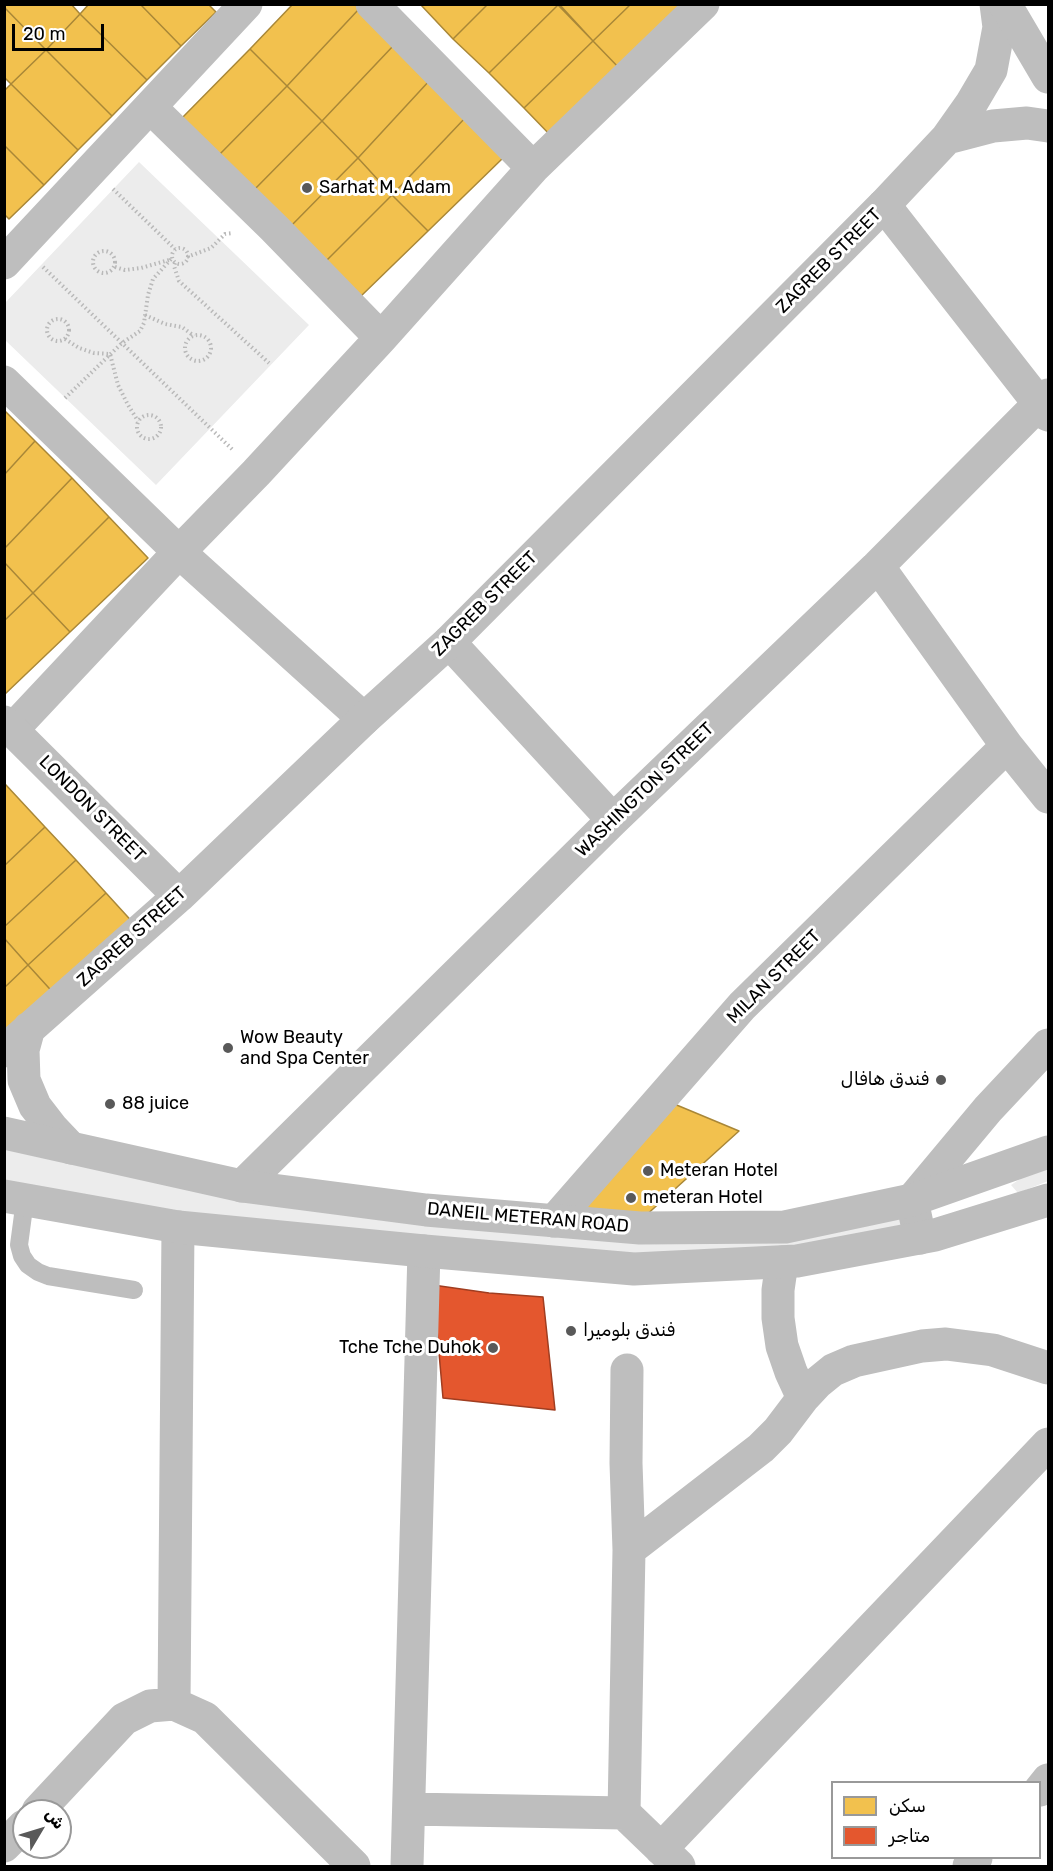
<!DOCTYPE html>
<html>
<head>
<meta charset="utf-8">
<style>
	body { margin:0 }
	#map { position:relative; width:1053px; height:1871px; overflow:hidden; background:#fff; font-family:Rubik,"Noto Sans Arabic",sans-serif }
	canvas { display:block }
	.frame { position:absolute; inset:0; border:6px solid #000; pointer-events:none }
	.legend { position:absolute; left:831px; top:1781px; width:210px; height:78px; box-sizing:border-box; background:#fff; border:2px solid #999; margin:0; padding:8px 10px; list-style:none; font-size:18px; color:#000 }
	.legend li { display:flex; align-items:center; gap:12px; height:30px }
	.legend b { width:30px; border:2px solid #999 }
	.north { position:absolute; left:12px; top:1799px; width:60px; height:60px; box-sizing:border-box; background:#fff; border:2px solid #999; border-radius:50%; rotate:52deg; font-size:16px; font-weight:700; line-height:24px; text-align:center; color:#000 }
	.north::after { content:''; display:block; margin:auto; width:21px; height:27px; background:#595959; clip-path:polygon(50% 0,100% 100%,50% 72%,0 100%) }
	.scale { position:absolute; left:12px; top:24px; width:92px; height:27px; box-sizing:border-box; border:3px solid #000; border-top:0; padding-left:8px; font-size:18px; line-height:21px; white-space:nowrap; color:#000; -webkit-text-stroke:4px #fff; paint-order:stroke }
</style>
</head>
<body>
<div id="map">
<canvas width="1053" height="1871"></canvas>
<div class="frame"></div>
<ul class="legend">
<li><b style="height:16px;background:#f2c14e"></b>سكن</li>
<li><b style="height:16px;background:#e4572e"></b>متاجر</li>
</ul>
<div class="north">ش</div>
<div class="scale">20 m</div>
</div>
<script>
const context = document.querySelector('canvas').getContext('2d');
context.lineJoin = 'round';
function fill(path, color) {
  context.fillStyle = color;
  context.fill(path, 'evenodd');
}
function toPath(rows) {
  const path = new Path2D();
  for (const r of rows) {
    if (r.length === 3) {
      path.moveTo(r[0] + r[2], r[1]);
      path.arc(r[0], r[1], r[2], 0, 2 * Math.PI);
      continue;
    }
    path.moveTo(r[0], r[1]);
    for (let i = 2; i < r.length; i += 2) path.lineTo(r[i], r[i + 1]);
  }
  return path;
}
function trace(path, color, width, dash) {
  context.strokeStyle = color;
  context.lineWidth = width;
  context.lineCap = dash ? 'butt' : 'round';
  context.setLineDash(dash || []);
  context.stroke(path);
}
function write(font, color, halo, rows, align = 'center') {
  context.font = font + ' Rubik,"Noto Sans Arabic",sans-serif';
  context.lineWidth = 6;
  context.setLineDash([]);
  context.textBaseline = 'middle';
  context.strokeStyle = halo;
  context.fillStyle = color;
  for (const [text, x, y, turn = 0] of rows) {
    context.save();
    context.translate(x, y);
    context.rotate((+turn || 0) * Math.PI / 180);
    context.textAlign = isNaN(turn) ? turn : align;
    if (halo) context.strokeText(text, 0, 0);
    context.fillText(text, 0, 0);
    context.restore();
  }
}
const green = toPath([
	[139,162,309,325,156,485,5,340,5,303],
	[4,1138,531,1223,909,1205,915,1235,610,1262,5,1191],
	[1048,1166,1048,1181,1018,1193,1011,1185,1029,1173]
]);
const homes = toPath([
	[4,4,71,4,80,14,46,50,4,7,4,4],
	[89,4,140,4,181,46,147,80,80,14,89,4],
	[140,4,208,4,216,12,181,46,140,4],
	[293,4,355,4,359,9,287,86,250,49,293,4],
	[420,4,488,4,453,39,420,4],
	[488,4,558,4,558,5,489,73,453,39,488,4],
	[559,4,631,4,593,41,559,4],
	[631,4,691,4,622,71,593,41,631,4],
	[558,5,593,41,524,108,489,73,558,5],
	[4,7,46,50,11,84,4,77,4,7],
	[359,9,394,45,322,121,287,86,359,9],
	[80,14,147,80,112,116,46,50,80,14],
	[593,41,622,71,553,138,524,108,593,41],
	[394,45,430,80,358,158,322,121,394,45],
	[250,49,287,86,217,157,179,121,250,49],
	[46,50,112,116,78,150,11,84,46,50],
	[430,80,466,117,392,195,358,158,430,80],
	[11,84,78,150,44,185,4,145,4,91,11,84],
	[287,86,322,121,252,192,217,157,287,86],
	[466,117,503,158,428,231,392,195,466,117],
	[322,121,358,158,288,229,252,192,322,121],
	[4,145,44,185,9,219,4,214,4,145],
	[358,158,392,195,324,263,288,229,358,158],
	[392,195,428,231,359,298,324,263,392,195],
	[4,410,35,441,4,475,4,410],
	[35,441,72,478,4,549,4,475,35,441],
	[72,478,109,517,33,593,4,562,4,549,72,478],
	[109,517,148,558,70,632,33,593,109,517],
	[4,562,33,593,4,621,4,562],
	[33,593,70,632,4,695,4,621,33,593],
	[6,785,45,827,4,866,4,787,6,785],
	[45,827,76,860,4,927,4,866,45,827],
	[76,860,106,893,28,965,4,938,4,927,76,860],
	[106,893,137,927,58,998,28,965,106,893],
	[4,938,28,965,4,988,4,938],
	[28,965,58,998,4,1045,4,988,28,965],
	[667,1101,739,1131,632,1228,563,1211,667,1101]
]);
const shops = toPath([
	[433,1285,489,1293,543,1297,555,1410,443,1398,433,1285]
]);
const path = toPath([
	[113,189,175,249],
	[180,256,8],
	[104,262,11],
	[187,257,211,248,225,234,233,233],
	[175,263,174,266,179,281,269,363],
	[43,267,234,451],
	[115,267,125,270,141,268,169,260],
	[145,315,165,324,182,327,194,336],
	[58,330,11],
	[198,348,13],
	[65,339,79,348,94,353,110,354,118,385,128,405,138,421],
	[65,398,122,343,140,331,144,323,148,295,153,279,172,258],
	[149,427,12]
]);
const service = toPath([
	[25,1200,19,1245,22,1256,28,1265,38,1272,48,1276,134,1290]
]);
const minor = toPath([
	[372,4,533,168],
	[150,107,274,228,381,338],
	[884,205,1048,415],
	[4,263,246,4],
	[4,382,179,552,364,719],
	[878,566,1007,746,1048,797],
	[449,642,613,820],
	[12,730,179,552,256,473,381,338,533,168,703,4],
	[242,1186,613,820,878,566,1048,395],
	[554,1221,742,1006,1007,746],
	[920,1238,912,1200,988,1109,1048,1045],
	[782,1262,778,1290,778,1318,782,1346,791,1372,803,1398],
	[629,1550,761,1448,778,1431,803,1398,817,1383,833,1370,854,1361,922,1346,946,1344,993,1350,1048,1368],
	[174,1704,178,1227],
	[1040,1790,1048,1780],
	[409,1809,624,1813,679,1866],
	[38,1811,124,1719,150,1706,174,1704,205,1718,354,1866],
	[624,1813,629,1550,626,1463,627,1370],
	[4,1846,24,1826],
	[661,1849,1048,1444],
	[407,1866,424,1251],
	[969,1866,976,1858]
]);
const tertiary = toPath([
	[947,138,993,126,1027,123,1048,126],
	[4,722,179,896],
	[29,1028,23,1050,24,1080,35,1106,52,1128,71,1148],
	[4,1051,179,896,364,719,449,642,884,205,947,138,971,104,991,70,999,27,996,4]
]);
const primary = toPath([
	[4,1133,242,1186,426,1210,640,1228,785,1227,912,1200,1048,1152],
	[4,1196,178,1227,424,1251,634,1269,797,1261,935,1235,1048,1200]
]);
const trunk = toPath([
	[1005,4,1048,77]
]);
const markers = [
	[307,188,6,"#595959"],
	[228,1048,6,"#595959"],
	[941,1080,6,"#595959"],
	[110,1104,6,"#595959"],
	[648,1171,6,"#595959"],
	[631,1198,6,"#595959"],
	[571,1331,6,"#595959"],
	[493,1348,6,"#595959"]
];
const poiNames = [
	["Sarhat M. Adam",319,188],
	["Wow Beauty",240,1038],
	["and Spa Center",240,1059],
	["فندق هافال",929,1080,"right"],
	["88 juice",122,1104],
	["Meteran Hotel",660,1171],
	["meteran Hotel",643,1198],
	["فندق بلوميرا",583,1331],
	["Tche Tche Duhok",481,1348,"right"]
];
const streetNames = [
	["ZAGREB STREET",829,261,-45],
	["ZAGREB STREET",485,604,-45],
	["WASHINGTON STREET",645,790,-44],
	["LONDON STREET",92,809,45],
	["ZAGREB STREET",132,937,-42],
	["MILAN STREET",774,977,-45],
	["DANEIL METERAN ROAD",528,1218,5]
];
fill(green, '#ececec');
fill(homes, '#f2c14e');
trace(homes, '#a98737', 1.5);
fill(shops, '#e4572e');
trace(shops, '#a03d20', 1.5);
trace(path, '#b9b9b9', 4, [1.5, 3]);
trace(service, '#bebebe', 18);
trace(minor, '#bebebe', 33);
trace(tertiary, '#bebebe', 33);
trace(primary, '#bebebe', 33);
trace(trunk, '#bebebe', 33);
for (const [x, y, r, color] of markers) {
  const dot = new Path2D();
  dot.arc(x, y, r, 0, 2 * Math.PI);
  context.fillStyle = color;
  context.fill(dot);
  trace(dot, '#fff', 2);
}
write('18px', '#000', '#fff', poiNames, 'left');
write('18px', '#000', '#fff', streetNames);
</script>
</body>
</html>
